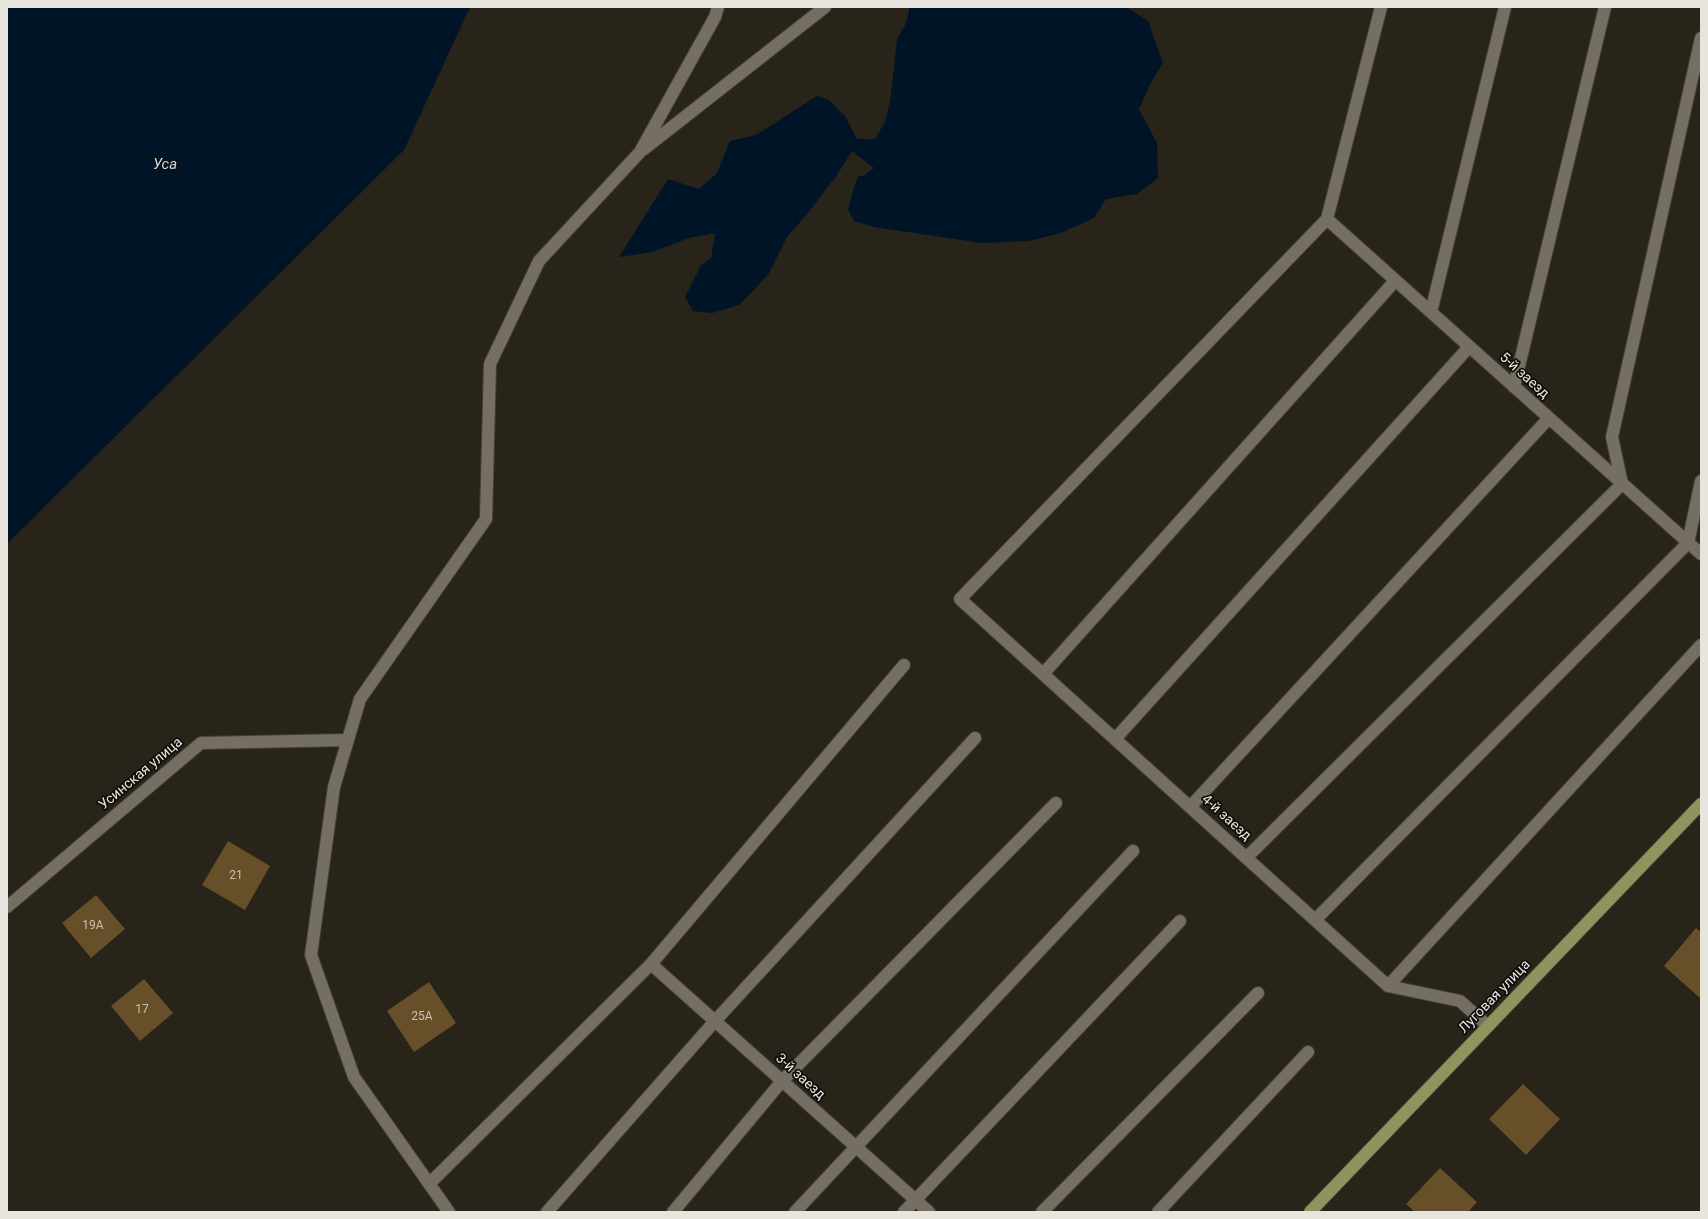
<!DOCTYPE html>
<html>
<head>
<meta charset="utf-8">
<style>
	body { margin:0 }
	#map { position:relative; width:1708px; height:1219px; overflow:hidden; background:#282419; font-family:Roboto,sans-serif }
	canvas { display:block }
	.frame { position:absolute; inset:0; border:8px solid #e8e5de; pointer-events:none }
</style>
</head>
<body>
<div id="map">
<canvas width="1708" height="1219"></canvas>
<div class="frame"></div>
</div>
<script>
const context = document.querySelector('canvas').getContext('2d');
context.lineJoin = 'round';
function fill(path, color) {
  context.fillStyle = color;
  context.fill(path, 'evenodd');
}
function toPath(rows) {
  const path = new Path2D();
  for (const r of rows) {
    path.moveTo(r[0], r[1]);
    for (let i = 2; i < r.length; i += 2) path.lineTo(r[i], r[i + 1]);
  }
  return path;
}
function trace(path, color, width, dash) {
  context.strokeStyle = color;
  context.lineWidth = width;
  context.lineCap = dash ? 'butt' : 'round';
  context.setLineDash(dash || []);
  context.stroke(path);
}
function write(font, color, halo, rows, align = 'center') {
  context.font = font + ' Roboto,sans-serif';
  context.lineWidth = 3.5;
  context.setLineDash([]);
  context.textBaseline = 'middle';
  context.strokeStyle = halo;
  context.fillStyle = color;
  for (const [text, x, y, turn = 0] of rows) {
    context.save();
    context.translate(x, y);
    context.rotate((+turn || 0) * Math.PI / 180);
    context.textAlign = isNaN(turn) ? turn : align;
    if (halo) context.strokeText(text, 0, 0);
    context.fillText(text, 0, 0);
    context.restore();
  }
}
const water = toPath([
	[7,7,470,7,404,150,7,544],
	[909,7,1126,7,1148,21,1163,63,1150,84,1139,109,1157,143,1158,178,1137,194,1106,199,1094,218,1061,233,1029,241,982,243,874,227,854,221,848,210,852,193,858,177,865,175,874,168,852,151,837,175,808,213,787,237,768,275,739,305,712,313,693,311,685,297,701,265,711,258,715,233,689,238,653,252,619,257,668,179,699,189,717,173,730,141,756,135,817,96,829,100,845,116,857,139,875,139,885,122,890,102,897,39,905,25,909,12]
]);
const building = toPath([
	[228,841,270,866,245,910,202,885],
	[96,895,125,929,91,958,62,923],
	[1696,928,1701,932,1701,999,1664,966],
	[144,979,173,1013,140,1041,111,1006],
	[429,982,456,1023,414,1052,387,1011],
	[1523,1084,1560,1119,1526,1155,1489,1119],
	[1440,1168,1477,1202,1468,1212,1415,1212,1406,1204]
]);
const minor = toPath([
	[1381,7,1327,219,960,599,1388,986,1460,1001,1488,1026],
	[644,149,825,7],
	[1327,219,1701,554],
	[1431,312,1505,7],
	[1514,387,1605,7],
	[1043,674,1395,281],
	[1115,739,1469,347],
	[1190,807,1549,418],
	[1246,858,1622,484,1612,437,1701,38],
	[7,907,201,743,348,740],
	[1315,920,1688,543,1701,481],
	[651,964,929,1212],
	[1388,986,1701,645],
	[429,1184,651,964,904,665],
	[449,1212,354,1077,311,955,334,787,360,699,486,519,490,364,539,261,640,152,715,17,718,7],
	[547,1212,715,1021,975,738],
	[673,1212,782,1081,1056,803],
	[795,1212,1133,851],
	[904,1212,1180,921],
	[1042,1212,1258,993],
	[1158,1212,1308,1052]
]);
const major = toPath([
	[1310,1212,1701,804]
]);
const numberNames = [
	["21",236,876],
	["19А",93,926],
	["17",142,1010],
	["25А",422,1017]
];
const streetNames = [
	["5-й заезд",1524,376,42],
	["Усинская улица",141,774,-40],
	["4-й заезд",1226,818,42],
	["Луговая улица",1495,997,-46],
	["3-й заезд",800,1077,42]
];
const waterNames = [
	["Уса",165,165]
];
fill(water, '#001428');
fill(building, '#664f29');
trace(minor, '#454139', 14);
trace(major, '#454139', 14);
trace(minor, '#756f63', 12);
trace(major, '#8e945b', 12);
write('12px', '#c8c0b1', null, numberNames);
write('14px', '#e8e5de', '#0f0d09', streetNames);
write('italic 15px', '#bedefe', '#0f0d09', waterNames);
</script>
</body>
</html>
